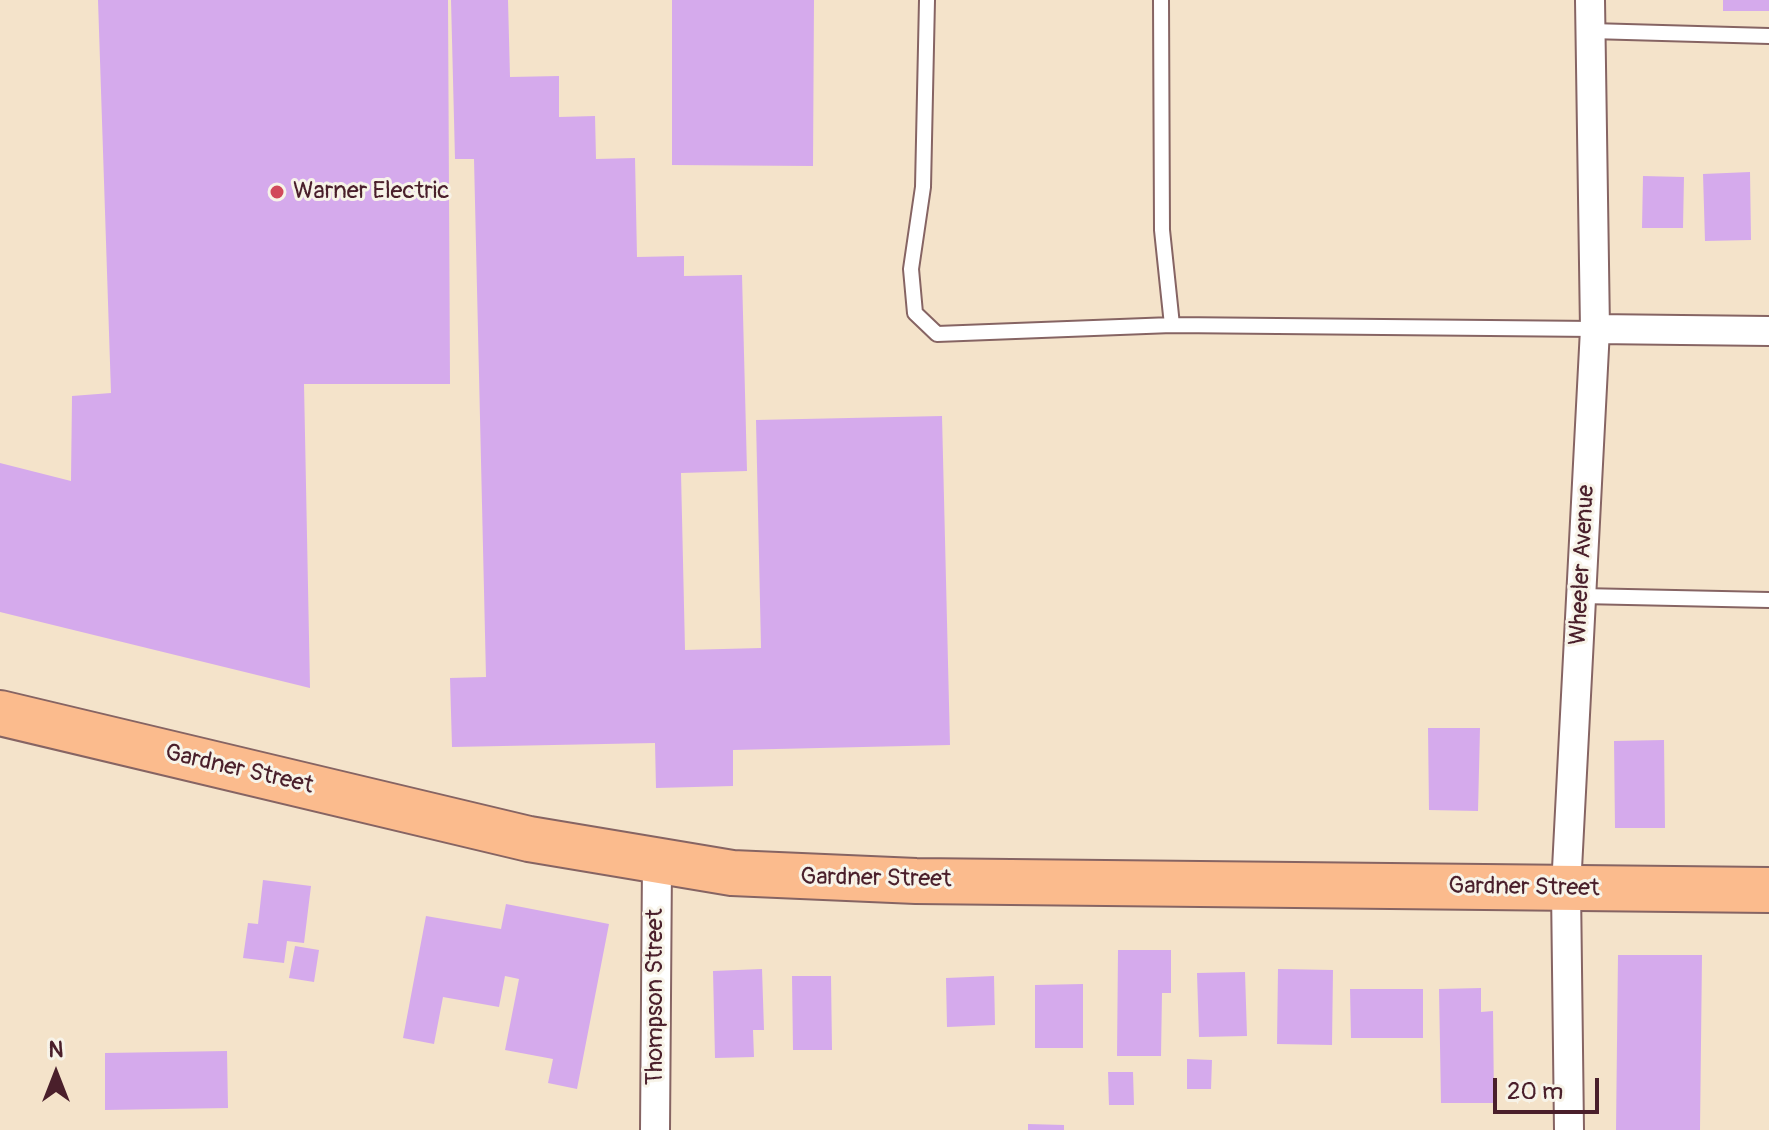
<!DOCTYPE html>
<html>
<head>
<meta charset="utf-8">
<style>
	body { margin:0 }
	#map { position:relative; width:1769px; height:1130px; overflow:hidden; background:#f4e3ca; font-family:Pangolin,sans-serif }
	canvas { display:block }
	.north { position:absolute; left:16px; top:1034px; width:80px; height:80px; -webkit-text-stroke:6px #f7f3e8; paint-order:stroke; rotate:0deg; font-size:22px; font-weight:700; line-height:32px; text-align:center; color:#4a1f2b }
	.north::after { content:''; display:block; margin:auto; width:28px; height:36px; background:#4a1f2b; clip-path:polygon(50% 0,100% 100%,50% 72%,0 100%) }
	.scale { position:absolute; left:1493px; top:1078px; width:106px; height:36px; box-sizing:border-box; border:4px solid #4a1f2b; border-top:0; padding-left:10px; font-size:24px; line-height:28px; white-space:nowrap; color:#4a1f2b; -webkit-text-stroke:6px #f7f3e8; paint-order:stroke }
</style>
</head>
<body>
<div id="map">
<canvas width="1769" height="1130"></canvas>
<div class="north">N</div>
<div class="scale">20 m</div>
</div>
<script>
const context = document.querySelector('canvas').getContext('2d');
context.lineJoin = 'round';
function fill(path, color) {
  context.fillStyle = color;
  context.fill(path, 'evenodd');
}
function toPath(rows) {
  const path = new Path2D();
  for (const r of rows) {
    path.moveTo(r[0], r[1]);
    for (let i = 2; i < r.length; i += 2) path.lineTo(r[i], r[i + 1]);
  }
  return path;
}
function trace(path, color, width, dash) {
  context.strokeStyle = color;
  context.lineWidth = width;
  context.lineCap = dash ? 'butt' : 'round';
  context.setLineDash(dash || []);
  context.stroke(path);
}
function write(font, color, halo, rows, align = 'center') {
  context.font = font + ' Pangolin,sans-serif';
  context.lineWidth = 6;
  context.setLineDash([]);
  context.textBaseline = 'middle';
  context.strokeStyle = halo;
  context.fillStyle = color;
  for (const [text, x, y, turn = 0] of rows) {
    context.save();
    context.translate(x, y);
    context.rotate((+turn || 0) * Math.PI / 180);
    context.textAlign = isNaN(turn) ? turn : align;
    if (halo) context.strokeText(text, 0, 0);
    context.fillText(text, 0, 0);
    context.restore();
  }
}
const building = toPath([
	[98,0,448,0,450,384,304,384,310,688,0,612,0,463,71,481,72,396,111,393],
	[451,0,508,0,510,77,559,76,559,117,595,116,596,159,635,158,637,257,684,256,684,276,742,275,747,471,681,473,685,650,761,648,756,420,942,416,950,745,733,750,733,786,656,788,655,743,452,747,450,678,486,677,474,159,455,159],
	[672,0,814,0,813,166,672,165],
	[1723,0,1769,0,1769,11,1723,11],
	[1750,172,1751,240,1705,241,1703,174],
	[1643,176,1684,177,1683,228,1642,228],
	[1428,728,1480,728,1478,811,1429,810],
	[1664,740,1665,828,1615,828,1614,741],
	[263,880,311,886,304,943,287,941,284,963,243,958,248,923,258,924],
	[506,904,609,924,577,1089,548,1083,553,1059,505,1050,519,979,505,976,499,1007,443,997,434,1044,403,1038,426,916,501,929],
	[295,946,319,950,314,982,289,978],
	[1118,950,1171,950,1171,993,1162,993,1161,1056,1117,1056],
	[1618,955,1702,955,1700,1130,1616,1130],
	[762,969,764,1030,753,1030,754,1057,715,1058,713,971],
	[1278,969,1333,970,1332,1045,1277,1044],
	[1245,972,1247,1036,1199,1037,1197,973],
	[792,976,831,976,832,1050,793,1050],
	[994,976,995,1025,947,1027,946,978],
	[1083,984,1083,1048,1035,1048,1035,985],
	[1481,988,1481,1012,1493,1011,1494,1103,1441,1103,1439,989],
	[1350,989,1423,989,1423,1038,1351,1038],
	[227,1051,228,1108,105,1110,105,1053],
	[1187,1059,1212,1060,1211,1089,1187,1089],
	[1108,1072,1133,1072,1134,1105,1109,1105],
	[1028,1124,1064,1125,1064,1130,1028,1130]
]);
const service = toPath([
	[927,0,923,187,911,269,915,313,937,334,1172,325,1595,329],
	[1161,0,1162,230,1172,325],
	[1591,31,1769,36],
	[1581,596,1769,600]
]);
const minor = toPath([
	[1595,329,1769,331],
	[655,1130,657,863],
	[1569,1130,1566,888,1595,329,1590,0]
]);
const primary = toPath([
	[0,713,529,839,732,873,916,881,1769,890]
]);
const markers = [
	[277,192,8,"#d1495b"]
];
const poiNames = [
	["Warner Electric",293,192]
];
const streetNames = [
	["Wheeler Avenue",1583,565,-87],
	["Gardner Street",239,770,13],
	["Gardner Street",876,879,1],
	["Gardner Street",1524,888,1],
	["Thompson Street",656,997,-90]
];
fill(building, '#d5aaec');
trace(service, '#866463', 18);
trace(minor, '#866463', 32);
trace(primary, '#866463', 48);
trace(service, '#fff', 14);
trace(minor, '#fff', 28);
trace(primary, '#fbbb8d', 44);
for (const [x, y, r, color] of markers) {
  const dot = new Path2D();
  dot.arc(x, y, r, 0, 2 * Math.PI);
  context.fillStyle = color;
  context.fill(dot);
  trace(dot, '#f7f3e8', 3);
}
write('24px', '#4a1f2b', '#f7f3e8', poiNames, 'left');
write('24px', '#4a1f2b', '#f7f3e8', streetNames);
</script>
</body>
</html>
